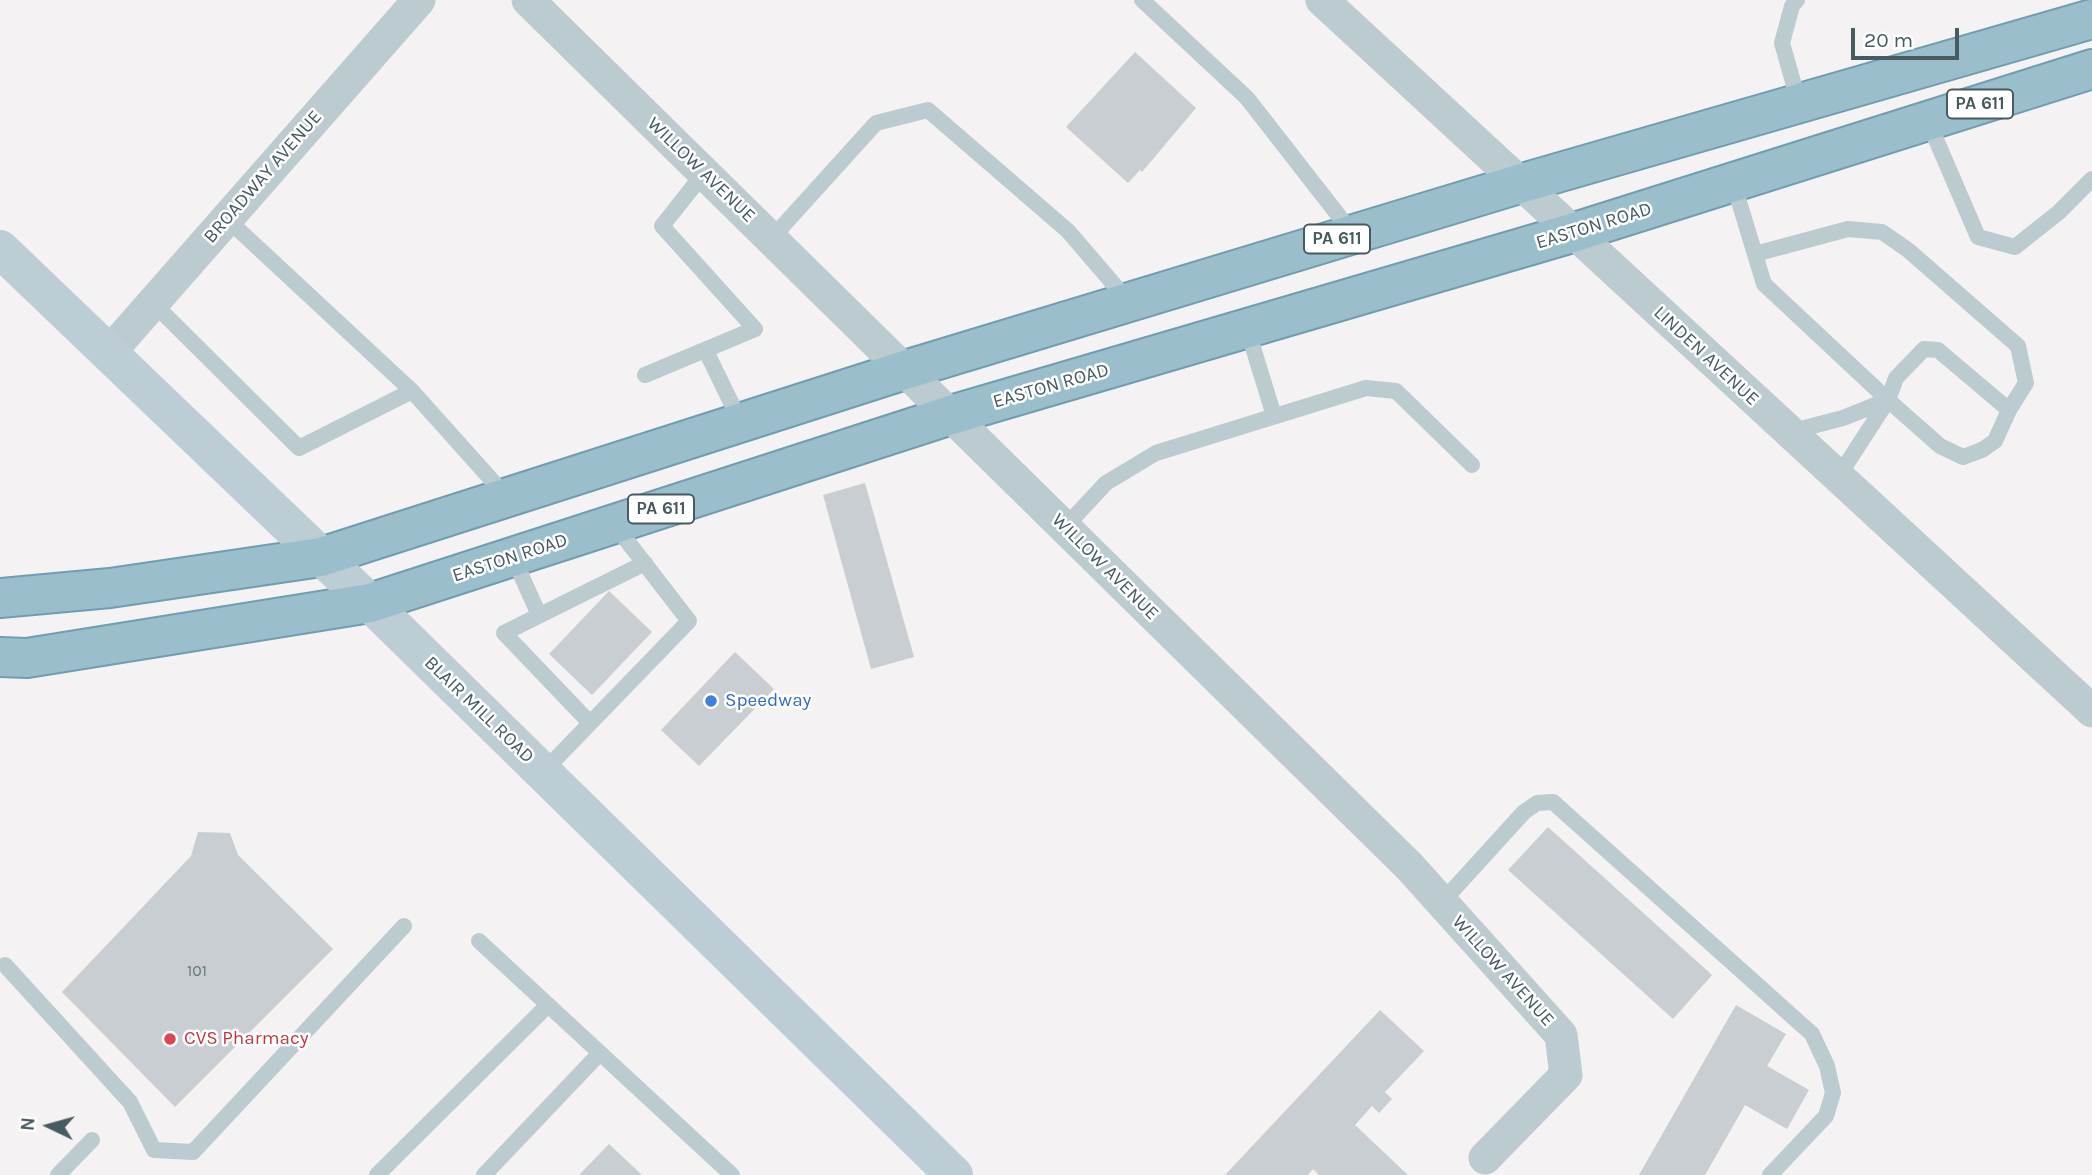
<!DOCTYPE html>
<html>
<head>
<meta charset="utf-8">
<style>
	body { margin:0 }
	#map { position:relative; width:2092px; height:1175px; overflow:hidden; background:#f4f2f2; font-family:Karla,sans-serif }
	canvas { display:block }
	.north { position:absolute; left:14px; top:1091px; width:70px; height:70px; -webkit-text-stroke:5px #fff; paint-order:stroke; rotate:275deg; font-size:19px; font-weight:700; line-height:28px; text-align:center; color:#475b61 }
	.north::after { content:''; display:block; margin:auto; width:24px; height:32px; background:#475b61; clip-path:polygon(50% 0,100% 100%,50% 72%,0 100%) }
	.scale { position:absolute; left:1851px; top:28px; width:108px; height:32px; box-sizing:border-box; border:4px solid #475b61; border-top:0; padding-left:9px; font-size:21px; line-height:24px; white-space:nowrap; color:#475b61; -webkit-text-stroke:5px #fff; paint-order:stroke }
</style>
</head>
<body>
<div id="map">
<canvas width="2092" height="1175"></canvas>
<div class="north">N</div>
<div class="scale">20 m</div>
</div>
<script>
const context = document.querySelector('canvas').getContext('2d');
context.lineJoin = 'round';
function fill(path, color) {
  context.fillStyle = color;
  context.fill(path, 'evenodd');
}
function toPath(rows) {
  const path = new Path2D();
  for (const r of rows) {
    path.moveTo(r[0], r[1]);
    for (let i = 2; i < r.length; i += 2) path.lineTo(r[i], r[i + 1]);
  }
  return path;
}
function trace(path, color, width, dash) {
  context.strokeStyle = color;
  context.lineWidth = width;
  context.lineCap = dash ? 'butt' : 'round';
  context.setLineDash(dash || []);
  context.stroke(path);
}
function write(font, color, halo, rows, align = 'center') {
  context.font = font + ' Karla,sans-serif';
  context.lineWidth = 5;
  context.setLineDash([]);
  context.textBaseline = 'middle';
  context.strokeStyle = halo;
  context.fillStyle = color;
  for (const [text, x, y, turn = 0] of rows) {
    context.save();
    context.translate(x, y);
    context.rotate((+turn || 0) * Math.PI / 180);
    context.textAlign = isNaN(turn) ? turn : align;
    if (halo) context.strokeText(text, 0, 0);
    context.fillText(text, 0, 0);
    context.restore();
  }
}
const building = toPath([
	[1135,52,1196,108,1142,172,1140,170,1128,183,1066,127],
	[865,483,914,657,871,669,823,495],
	[609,591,652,632,592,695,549,654],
	[735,652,774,689,699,766,661,730],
	[1548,827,1712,975,1673,1019,1508,870],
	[198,832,230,833,238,855,333,949,175,1107,62,992,191,856],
	[1736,1005,1786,1034,1767,1066,1809,1090,1787,1129,1745,1105,1705,1175,1639,1175],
	[1380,1010,1424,1051,1385,1092,1392,1099,1379,1113,1372,1106,1355,1125,1408,1175,1319,1175,1313,1169,1308,1175,1225,1175],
	[609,1144,642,1175,579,1175]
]);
const service = toPath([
	[1142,0,1247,98,1353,234],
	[1797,0,1792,6,1782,43,1799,103],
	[1928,121,1978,237,2015,247,2059,212,2092,179],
	[1733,182,1764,284,1888,400,1940,446,1963,457,1982,450,1995,441,2009,410,1938,350,1924,349,1896,378,1888,400,1838,477],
	[227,219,412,391,506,496],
	[771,239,876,123,928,110,1068,231,1129,302],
	[1755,254,1848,229,1882,232,1908,250,2018,346,2026,383,2009,410],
	[153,303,299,448,412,391],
	[1247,328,1274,416],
	[706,351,741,423],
	[645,375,755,329,662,226,704,173],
	[1789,432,1843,418,1888,400],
	[1065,527,1106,483,1156,453,1366,388,1396,391,1472,465],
	[513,557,539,615],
	[590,723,504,633,645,563],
	[542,773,689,621,614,524],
	[1442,902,1524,812,1537,803,1553,802,1812,1034,1827,1066,1833,1093,1826,1116,1770,1175],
	[479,941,732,1175],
	[5,965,130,1102,154,1150,193,1152,404,926],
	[58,1175,92,1140],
	[377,1175,548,1005],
	[484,1175,600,1053]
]);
const minor = toPath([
	[528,0,1410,867,1561,1035,1566,1075,1485,1158],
	[1322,0,2092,711],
	[108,354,419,0]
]);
const secondary = toPath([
	[0,249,370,603,954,1175]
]);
const trunk = toPath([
	[0,598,110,588,321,557,905,370,1519,184,2092,19],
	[0,657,27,658,370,603,951,415,1572,233,2092,69]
]);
const markers = [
	[711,701,7,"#3f7fe0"],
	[170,1039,7,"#e0444e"]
];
const numberNames = [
	["101",197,971]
];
const shields = [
	[1980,104,66],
	[1337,239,66],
	[661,509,66]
];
const shieldNames = [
	["PA 611",1980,104],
	["PA 611",1337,239],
	["PA 611",661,509]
];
const streetNames = [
	["WILLOW AVENUE",701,170,44],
	["BROADWAY AVENUE",263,177,-49],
	["EASTON ROAD",1594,226,-17],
	["LINDEN AVENUE",1706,356,43],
	["EASTON ROAD",1051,386,-16],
	["EASTON ROAD",510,558,-18],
	["WILLOW AVENUE",1105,567,45],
	["BLAIR MILL ROAD",479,710,44],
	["WILLOW AVENUE",1503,971,48]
];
const shopNames = [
	["Speedway",725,701]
];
const healthNames = [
	["CVS Pharmacy",184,1039]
];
fill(building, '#c8ced2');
trace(trunk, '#719db0', 42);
trace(service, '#bbcbcf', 16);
trace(minor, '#bbcbcf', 33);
trace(secondary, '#bccdd5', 38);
trace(trunk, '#9abecb', 38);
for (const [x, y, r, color] of markers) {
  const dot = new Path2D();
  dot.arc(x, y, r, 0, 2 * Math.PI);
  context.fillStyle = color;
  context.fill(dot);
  trace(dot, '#fff', 2.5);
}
write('16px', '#67787d', null, numberNames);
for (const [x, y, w] of shields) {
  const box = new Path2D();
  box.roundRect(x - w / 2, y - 14.5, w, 29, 5);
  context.fillStyle = '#fff';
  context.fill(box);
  trace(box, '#475b61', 2);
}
write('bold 18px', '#475b61', null, shieldNames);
write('19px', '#475b61', '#fff', streetNames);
write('19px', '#366cbe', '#fff', shopNames, 'left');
write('19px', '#be3a42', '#fff', healthNames, 'left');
</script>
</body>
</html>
